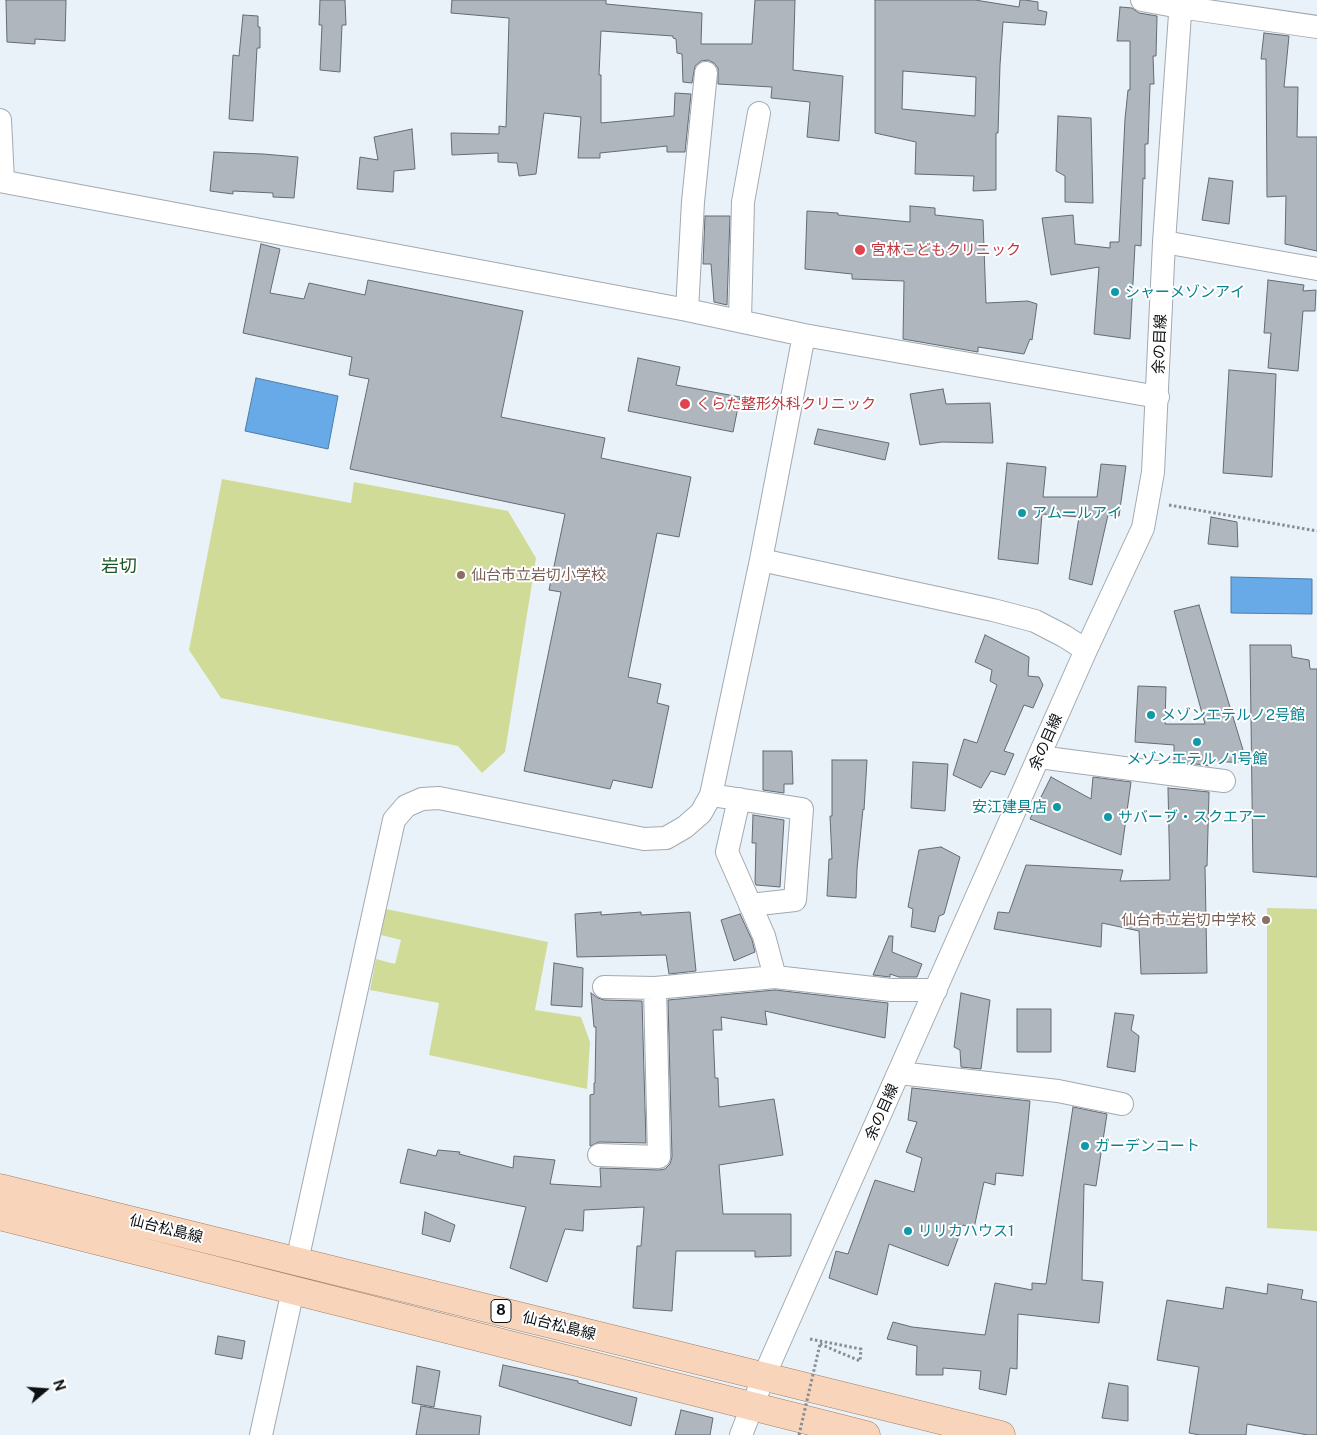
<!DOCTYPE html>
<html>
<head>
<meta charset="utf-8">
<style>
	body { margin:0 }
	#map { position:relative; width:1317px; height:1435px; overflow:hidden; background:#eaf2f9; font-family:"Public Sans",sans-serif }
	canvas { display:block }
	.north { position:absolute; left:20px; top:1365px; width:50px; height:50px; -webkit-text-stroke:4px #fff; paint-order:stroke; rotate:72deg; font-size:14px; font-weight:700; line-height:20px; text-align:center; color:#0d1012 }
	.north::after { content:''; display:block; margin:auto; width:18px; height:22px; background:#0d1012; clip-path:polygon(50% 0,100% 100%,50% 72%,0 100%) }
</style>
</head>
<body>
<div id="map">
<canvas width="1317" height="1435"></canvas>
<div class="north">N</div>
</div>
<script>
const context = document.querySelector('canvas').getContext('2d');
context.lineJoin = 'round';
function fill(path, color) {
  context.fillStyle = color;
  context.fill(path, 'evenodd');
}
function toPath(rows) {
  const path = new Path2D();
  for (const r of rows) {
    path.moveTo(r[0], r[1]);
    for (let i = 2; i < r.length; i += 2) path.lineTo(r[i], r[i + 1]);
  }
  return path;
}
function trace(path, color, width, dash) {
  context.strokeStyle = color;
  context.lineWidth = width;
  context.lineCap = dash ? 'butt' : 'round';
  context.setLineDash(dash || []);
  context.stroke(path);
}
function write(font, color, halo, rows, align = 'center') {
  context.font = font + ' "Public Sans","Noto Sans JP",sans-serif';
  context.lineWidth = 4;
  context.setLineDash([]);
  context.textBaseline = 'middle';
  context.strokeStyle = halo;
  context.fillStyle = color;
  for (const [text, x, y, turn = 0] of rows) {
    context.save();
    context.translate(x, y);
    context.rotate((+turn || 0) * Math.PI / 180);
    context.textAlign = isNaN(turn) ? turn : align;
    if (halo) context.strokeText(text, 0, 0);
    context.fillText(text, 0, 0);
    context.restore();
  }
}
const green = toPath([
	[222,479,351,503,354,482,508,511,536,558,505,752,482,773,458,746,221,698,189,650],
	[1267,908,1317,909,1317,1231,1267,1228],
	[386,909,548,942,535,1010,581,1017,590,1042,587,1089,429,1055,439,1003,370,990,376,959,395,964,401,940,381,935]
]);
const water = toPath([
	[256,378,338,396,328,449,245,431,256,378],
	[1231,577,1312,579,1312,614,1231,613,1231,577]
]);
const building = toPath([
	[6,0,66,0,65,41,35,39,35,44,7,42,6,0],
	[320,0,345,0,346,25,342,25,340,72,320,70,322,25,319,25,320,0],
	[452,0,606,0,606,4,702,13,701,44,752,44,755,0,795,0,793,70,843,76,839,141,807,137,810,102,771,98,772,87,718,84,718,68,714,63,708,60,701,61,695,66,692,83,683,82,682,54,677,53,676,39,673,38,673,36,601,31,599,75,601,75,601,123,674,116,675,93,691,94,685,152,667,152,667,146,600,153,600,158,578,158,581,117,544,113,536,174,519,176,517,163,498,162,498,153,452,155,451,133,499,134,499,126,506,127,509,18,451,13,452,0],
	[875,0,975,0,1019,7,1020,0,1025,0,1038,2,1038,10,1047,12,1045,25,1003,22,1000,65,998,133,996,133,996,190,973,191,974,176,915,174,916,142,875,133,875,0],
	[903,71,976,77,975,116,902,109,903,71],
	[1120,7,1132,8,1139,13,1157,16,1156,56,1153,56,1154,84,1150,84,1148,144,1145,144,1145,179,1143,178,1141,246,1135,245,1130,339,1094,334,1099,267,1051,275,1042,218,1073,215,1075,244,1110,248,1110,242,1119,242,1125,119,1128,90,1130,90,1130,41,1117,41,1120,7],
	[243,15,258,16,258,27,260,27,260,48,257,48,253,121,229,119,233,55,239,56,243,15],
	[1264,33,1289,36,1284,87,1298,87,1297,137,1317,137,1317,251,1285,244,1286,196,1267,197,1266,59,1261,59,1264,33],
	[1058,116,1091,118,1093,203,1065,202,1065,176,1056,171,1058,116],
	[412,129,415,169,394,171,393,192,357,189,360,157,378,160,374,137,412,129],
	[214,152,263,154,298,157,294,198,273,197,273,193,233,191,233,194,210,191,214,152],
	[1209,178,1233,181,1229,224,1202,220,1209,178],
	[910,206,935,208,935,215,983,220,986,303,1028,301,1037,304,1032,340,1030,339,1024,354,978,347,978,352,903,339,904,281,852,279,852,274,805,269,807,211,838,213,838,215,910,222,910,206],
	[705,216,730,216,727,305,714,302,711,264,703,264,705,216],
	[261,244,280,249,270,293,304,299,309,283,365,295,368,280,523,311,501,417,605,438,601,458,691,477,679,537,657,533,628,677,661,684,657,703,669,706,652,788,613,780,610,789,524,771,561,592,549,590,565,514,350,469,369,379,349,375,352,357,243,333,261,244],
	[1268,280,1304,285,1303,291,1316,290,1315,311,1303,311,1298,371,1268,368,1271,333,1264,333,1268,280],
	[638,358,680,367,676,385,740,397,733,432,628,411,638,358],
	[1229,370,1276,374,1272,477,1223,473,1229,370],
	[943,389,946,404,990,403,993,443,942,442,920,445,910,394,943,389],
	[818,429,889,443,885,460,814,444,818,429],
	[1007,463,1046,467,1043,497,1097,497,1101,464,1126,466,1119,516,1108,515,1092,585,1069,579,1079,517,1042,514,1038,564,998,559,1007,463],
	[1211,517,1237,522,1238,547,1208,544,1211,517],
	[1199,605,1247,763,1210,761,1210,766,1174,761,1174,745,1135,742,1138,686,1166,687,1165,724,1205,724,1174,611,1199,605],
	[985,635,1029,657,1028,676,1039,677,1043,685,1033,708,1024,705,1004,751,1014,754,1005,775,991,771,981,788,953,775,964,739,977,743,997,685,990,681,992,670,975,662,985,635],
	[1250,645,1291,645,1292,657,1309,660,1310,669,1317,669,1317,877,1253,872,1250,645],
	[763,751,792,751,793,784,784,784,784,793,763,790,763,751],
	[832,760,867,760,864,810,863,809,857,869,856,898,827,896,829,859,832,859,830,816,832,816,832,760],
	[913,762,948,764,945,811,911,808,913,762],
	[1051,777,1091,799,1093,777,1131,782,1121,855,1030,819,1051,777],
	[1168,788,1209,792,1207,866,1205,866,1207,973,1141,974,1139,931,1102,923,1101,947,994,929,998,912,1009,913,1026,865,1123,870,1120,881,1170,880,1168,788],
	[753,815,784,820,780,887,756,885,755,882,756,843,752,843,753,815],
	[941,847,960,857,944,914,939,916,935,932,911,927,913,909,908,907,919,850,941,847],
	[601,912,601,915,641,912,641,915,690,912,696,971,669,974,666,955,577,957,575,914,601,912],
	[740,914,752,940,755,952,734,961,721,920,740,914],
	[889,936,893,936,892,952,922,964,917,977,899,977,890,974,890,977,873,975,889,936],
	[554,963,583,968,582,1007,551,1005,554,963],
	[775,990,888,1003,885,1038,765,1011,767,1025,721,1017,722,1030,713,1030,715,1078,718,1078,719,1107,774,1099,783,1155,719,1165,723,1214,791,1214,791,1256,755,1257,755,1251,676,1251,672,1311,633,1308,637,1246,641,1246,644,1207,584,1210,583,1231,565,1229,547,1282,510,1268,526,1207,400,1183,408,1149,436,1156,438,1150,460,1152,459,1154,513,1168,514,1156,555,1160,550,1184,601,1187,600,1168,659,1170,665,1169,670,1164,672,1157,668,1000,775,990],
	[591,993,598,998,604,1000,642,1001,646,1143,599,1142,590,1146,590,1095,594,1094,594,1083,595,1083,596,1027,594,1027,591,993],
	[961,993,990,1000,981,1069,961,1067,960,1050,954,1047,961,993],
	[1017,1009,1051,1009,1051,1052,1017,1052,1017,1009],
	[1115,1013,1134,1015,1131,1030,1139,1036,1135,1072,1107,1067,1115,1013],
	[912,1088,1030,1101,1023,1176,996,1173,995,1185,984,1182,974,1228,963,1225,948,1266,889,1244,877,1295,829,1278,836,1251,848,1254,875,1180,914,1192,922,1158,906,1152,917,1122,908,1120,912,1088],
	[1073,1107,1107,1114,1096,1186,1084,1184,1082,1280,1103,1282,1099,1323,1018,1314,1017,1369,1010,1368,1006,1395,979,1389,981,1371,943,1368,943,1375,916,1375,917,1346,887,1339,893,1322,912,1327,985,1335,995,1283,1032,1290,1032,1283,1046,1284,1073,1107],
	[425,1212,455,1225,450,1242,422,1234,425,1212],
	[1268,1284,1303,1290,1301,1299,1317,1302,1317,1435,1308,1435,1247,1424,1246,1435,1200,1435,1189,1433,1199,1367,1157,1360,1167,1300,1223,1309,1226,1287,1267,1294,1268,1284],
	[218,1336,245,1341,242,1359,215,1354,218,1336],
	[503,1365,578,1381,578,1383,637,1398,631,1426,499,1386,503,1365],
	[417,1366,440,1371,434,1407,412,1403,417,1366],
	[1109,1383,1128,1386,1128,1421,1102,1418,1109,1383],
	[421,1406,481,1416,479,1435,416,1435,421,1406],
	[681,1410,713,1418,710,1435,675,1435,681,1410]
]);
const path = toPath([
	[1169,505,1317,531],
	[810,1339,861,1349,860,1361,820,1344]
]);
const street = toPath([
	[1142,0,1180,7,1317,27],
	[0,120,3,181],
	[0,181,687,310,804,335,1158,397],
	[1164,242,1317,269],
	[687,310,693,202,706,73],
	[740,320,743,202,759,113],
	[761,560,993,610,1035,621,1064,636,1086,650],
	[1039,757,1224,781],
	[711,795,802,809,795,900,750,905],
	[739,799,727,852,764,936,775,977],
	[604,987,655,988,775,977,891,990,936,990],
	[899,1073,1058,1091,1122,1104],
	[599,1155,659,1157,655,988],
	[297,1261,394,820,406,806,422,799,439,798,644,839,666,838,685,827,701,813,711,795,761,560,804,335],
	[261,1435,293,1290],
	[741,1435,764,1376,1086,650,1143,528,1153,472,1164,242,1181,0]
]);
const primary = toPath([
	[0,1188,1001,1435],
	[0,1216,866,1435]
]);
const pathBridge = toPath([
	[799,1435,820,1344]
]);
const markers = [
	[860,250,6,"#e0444e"],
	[1115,292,5,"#0f9aa8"],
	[685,404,6,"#e0444e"],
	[1022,513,5,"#0f9aa8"],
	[461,575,5,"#8d6e63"],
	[1151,715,5,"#0f9aa8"],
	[1197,742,5,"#0f9aa8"],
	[1057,807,5,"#0f9aa8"],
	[1108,817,5,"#0f9aa8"],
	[1266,920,5,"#8d6e63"],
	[1085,1146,5,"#0f9aa8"],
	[908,1231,5,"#0f9aa8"]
];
const shields = [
	[501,1311,20]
];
const shieldNames = [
	["8",501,1311]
];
const healthNames = [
	["宮林こどもクリニック",871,250],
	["くらた整形外科クリニック",696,404]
];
const cultureNames = [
	["シャーメゾンアイ",1125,292],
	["アムールアイ",1032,513],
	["メゾンエテルノ2号館",1161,715],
	["メゾンエテルノ1号館",1197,759,"center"],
	["安江建具店",1047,807,"right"],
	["サバーブ・スクエアー",1118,817],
	["ガーデンコート",1095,1146],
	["リリカハウス1",918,1231]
];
const streetNames = [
	["余の目線",1160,344,-88],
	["余の目線",1046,742,-66],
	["余の目線",882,1112,-66],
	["仙台松島線",166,1229,14],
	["仙台松島線",559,1326,14]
];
const educationNames = [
	["仙台市立岩切小学校",471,575],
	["仙台市立岩切中学校",1256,920,"right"]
];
const quarterNames = [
	["岩切",119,566]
];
fill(green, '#cfdb97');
fill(water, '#68aae8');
trace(water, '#4d7ca8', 1);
fill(building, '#afb6bd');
trace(building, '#646b71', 1);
trace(street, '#a2aab0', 24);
trace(primary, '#a27d61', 29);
trace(path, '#888d92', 3, [2.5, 2.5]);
trace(street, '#fff', 22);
trace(primary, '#f8d4ba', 28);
trace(pathBridge, '#888d92', 3, [2.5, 2.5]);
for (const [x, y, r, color] of markers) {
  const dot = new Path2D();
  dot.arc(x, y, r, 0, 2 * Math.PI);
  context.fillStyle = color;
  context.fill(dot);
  trace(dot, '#fff', 2);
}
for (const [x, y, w] of shields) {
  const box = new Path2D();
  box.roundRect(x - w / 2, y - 11.5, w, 23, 4);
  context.fillStyle = '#fff';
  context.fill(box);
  trace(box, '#0d1012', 1);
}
write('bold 14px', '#0d1012', null, shieldNames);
write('15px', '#be3a42', '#fff', healthNames, 'left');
write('15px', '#0d838f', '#fff', cultureNames, 'left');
write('15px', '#0d1012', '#fff', streetNames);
write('15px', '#785e54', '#fff', educationNames, 'left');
write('18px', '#1a5827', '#fff', quarterNames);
</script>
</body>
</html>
